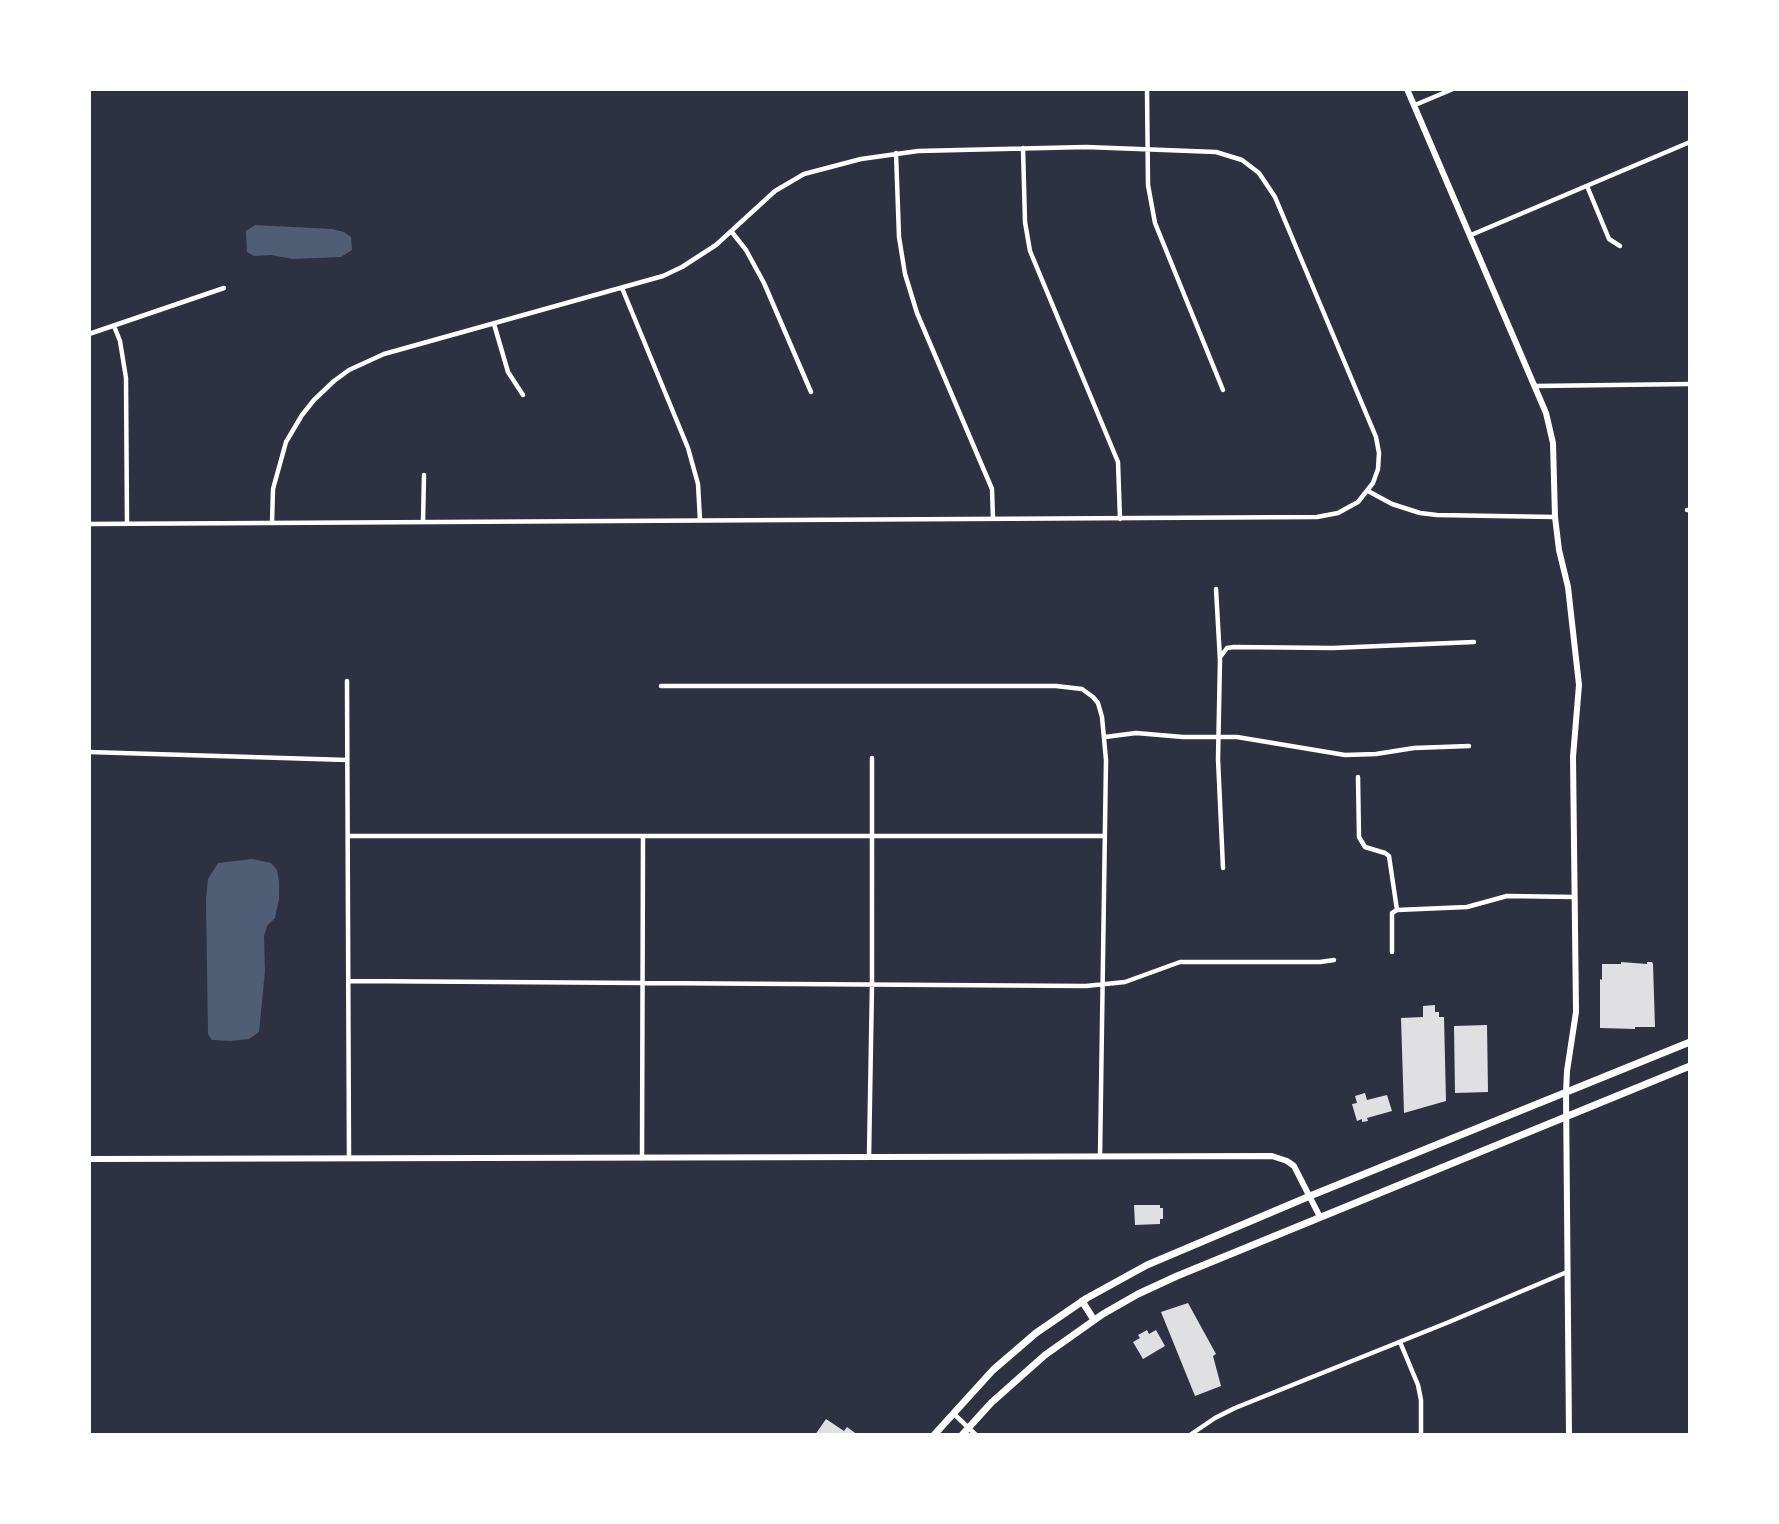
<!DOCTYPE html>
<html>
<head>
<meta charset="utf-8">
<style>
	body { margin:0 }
	#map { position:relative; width:1779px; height:1524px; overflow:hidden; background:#2d3142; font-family:Arial,sans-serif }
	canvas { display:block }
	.frame { position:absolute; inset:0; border:91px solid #fff; pointer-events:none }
</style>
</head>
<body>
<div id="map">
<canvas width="1779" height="1524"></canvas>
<div class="frame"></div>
</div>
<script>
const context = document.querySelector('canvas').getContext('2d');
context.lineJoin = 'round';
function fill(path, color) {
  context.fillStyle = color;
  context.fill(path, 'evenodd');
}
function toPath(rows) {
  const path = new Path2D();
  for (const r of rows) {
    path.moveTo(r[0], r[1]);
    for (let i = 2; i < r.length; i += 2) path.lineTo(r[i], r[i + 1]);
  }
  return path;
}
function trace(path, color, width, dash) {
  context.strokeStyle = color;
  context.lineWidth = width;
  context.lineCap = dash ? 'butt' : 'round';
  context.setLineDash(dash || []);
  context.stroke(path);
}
const water = toPath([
	[255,225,332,229,344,232,351,237,352,250,341,257,293,259,271,255,254,256,247,252,246,231],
	[252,859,271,863,277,870,279,882,279,899,275,918,267,926,264,936,265,971,259,1032,249,1039,230,1041,212,1040,208,1034,206,899,208,879,218,863]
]);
const building = toPath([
	[1621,962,1647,964,1647,962,1652,962,1653,964,1655,1027,1635,1027,1635,1029,1600,1028,1600,979,1602,980,1602,964,1621,964],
	[1435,1005,1435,1012,1439,1012,1439,1017,1444,1017,1446,1101,1404,1113,1401,1018,1423,1017,1423,1006],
	[1487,1025,1488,1092,1455,1093,1454,1026],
	[1365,1093,1367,1100,1387,1095,1392,1111,1367,1118,1368,1121,1362,1122,1362,1119,1357,1121,1352,1104,1357,1103,1355,1096],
	[1134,1205,1160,1205,1160,1208,1163,1208,1163,1219,1160,1219,1160,1224,1135,1225],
	[1188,1303,1216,1354,1213,1356,1221,1386,1195,1396,1161,1312],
	[1147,1330,1149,1334,1156,1330,1165,1346,1143,1359,1133,1342,1140,1338,1138,1335],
	[826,1419,844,1431,847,1427,858,1435,815,1435]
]);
const minor = toPath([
	[1147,89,1148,185,1155,223,1223,390],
	[1415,105,1453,89],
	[1023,148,1025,222,1030,251,1118,462,1120,519],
	[896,153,899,237,905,274,917,313,992,489,993,519],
	[1587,186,1609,239,1620,246],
	[731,231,746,250,764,283,811,392],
	[1471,235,1690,142],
	[622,288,688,448,698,484,700,520],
	[494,324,508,372,523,395],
	[114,326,120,341,126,378,127,524],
	[89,334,224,288],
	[1535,386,1690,384],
	[1368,491,1392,504,1420,513,1437,515,1555,517],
	[1687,510,1690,510],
	[423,522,424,475],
	[89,524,1317,517,1338,513,1358,502,1373,483,1378,469,1379,453,1376,437,1275,197,1259,173,1242,160,1216,152,1086,147,918,151,861,159,804,174,775,191,716,245,682,267,663,276,384,354,349,370,334,381,314,400,302,415,286,442,273,489,272,523],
	[1216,589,1220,660,1218,759,1223,868],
	[1221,656,1227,648,1234,647,1333,648,1474,642],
	[347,681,349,1158],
	[661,686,1056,686,1082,689,1093,697,1098,703,1102,717,1106,760,1100,1157],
	[1105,737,1136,733,1183,737,1237,737,1345,755,1376,754,1414,748,1469,746],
	[89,752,347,760],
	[1358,777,1359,837,1365,847,1385,853,1389,856,1397,910],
	[348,836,1104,836],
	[1392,952,1392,913,1397,910,1467,907,1507,896,1574,897],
	[350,981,1086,986,1125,982,1180,962,1320,962,1334,960],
	[869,1157,872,985,872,758],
	[642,1158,643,837],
	[1400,1342,1418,1385,1421,1400,1421,1435],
	[954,1414,976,1435],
	[1190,1435,1215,1418,1235,1408,1449,1322,1567,1272]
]);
const tertiary = toPath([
	[1407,89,1546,413,1553,443,1555,517,1559,550,1568,587,1579,685,1573,757,1576,1012,1567,1071,1566,1093,1569,1435],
	[89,1159,1272,1156,1287,1161,1294,1166,1320,1217]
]);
const primary = toPath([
	[1082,1301,1094,1320],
	[934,1435,993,1370,1036,1333,1087,1298,1147,1265,1310,1196,1690,1042],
	[962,1435,991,1403,1045,1355,1103,1314,1138,1294,1177,1276,1690,1066]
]);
fill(water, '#4f5d75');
fill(building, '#e0e0e3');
trace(minor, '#fff', 4.5);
trace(tertiary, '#fff', 6);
trace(primary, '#fff', 7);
</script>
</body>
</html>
